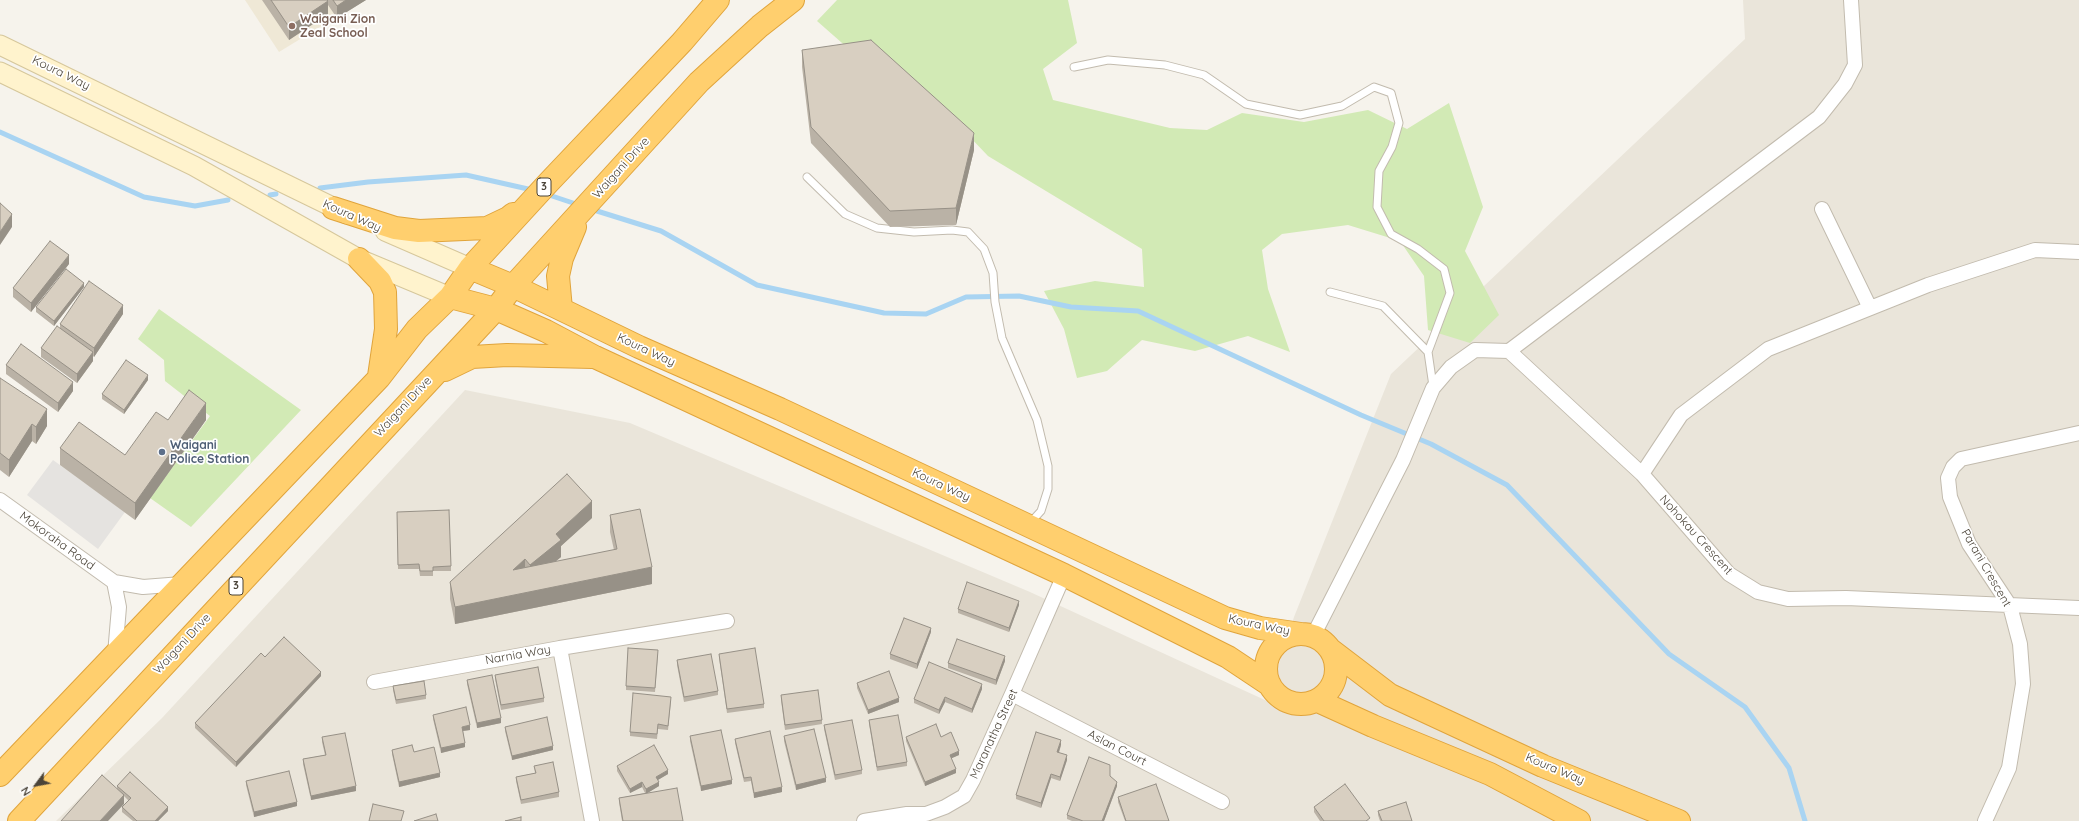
<!DOCTYPE html>
<html>
<head>
<meta charset="utf-8">
<style>
	body { margin:0 }
	#map { position:relative; width:2079px; height:821px; overflow:hidden; background:#f6f3ec; font-family:Quicksand,sans-serif }
	canvas { display:block }
	.north { position:absolute; left:16px; top:765px; width:40px; height:40px; -webkit-text-stroke:3px #fff; paint-order:stroke; rotate:238deg; font-size:11px; font-weight:700; line-height:16px; text-align:center; color:#4b4439 }
	.north::after { content:''; display:block; margin:auto; width:14px; height:18px; background:#4b4439; clip-path:polygon(50% 0,100% 100%,50% 72%,0 100%) }
</style>
</head>
<body>
<div id="map">
<canvas width="2079" height="821"></canvas>
<div class="north">N</div>
</div>
<script>
const context = document.querySelector('canvas').getContext('2d');
context.lineJoin = 'round';
function fill(path, color) {
  context.fillStyle = color;
  context.fill(path, 'evenodd');
}
function toPath(rows) {
  const path = new Path2D();
  for (const r of rows) {
    if (r.length === 3) {
      path.moveTo(r[0] + r[2], r[1]);
      path.arc(r[0], r[1], r[2], 0, 2 * Math.PI);
      continue;
    }
    path.moveTo(r[0], r[1]);
    for (let i = 2; i < r.length; i += 2) path.lineTo(r[i], r[i + 1]);
  }
  return path;
}
function trace(path, color, width, dash) {
  context.strokeStyle = color;
  context.lineWidth = width;
  context.lineCap = dash ? 'butt' : 'round';
  context.setLineDash(dash || []);
  context.stroke(path);
}
function write(font, color, halo, rows, align = 'center') {
  context.font = font + ' Quicksand,sans-serif';
  context.lineWidth = 3.5;
  context.setLineDash([]);
  context.textBaseline = 'middle';
  context.strokeStyle = halo;
  context.fillStyle = color;
  for (const [text, x, y, turn = 0] of rows) {
    context.save();
    context.translate(x, y);
    context.rotate((+turn || 0) * Math.PI / 180);
    context.textAlign = isNaN(turn) ? turn : align;
    if (halo) context.strokeText(text, 0, 0);
    context.fillText(text, 0, 0);
    context.restore();
  }
}
const residential = toPath([
	[1743,0,2079,0,2079,821,56,821,162,718,465,390,630,423,1030,592,1267,701,1294,617,1391,374,1745,39]
]);
const education = toPath([
	[245,0,364,0,279,52]
]);
const green = toPath([
	[837,0,1068,0,1077,43,1043,69,1053,100,1170,128,1207,130,1242,113,1304,122,1368,110,1407,129,1449,103,1483,207,1465,251,1499,315,1470,343,1428,330,1424,276,1400,241,1348,225,1282,234,1262,250,1268,289,1290,352,1248,336,1195,351,1142,340,1107,371,1077,378,1064,329,1044,291,1095,281,1144,287,1142,249,988,156,925,90,850,50,817,21],
	[159,309,301,410,191,527,150,498,210,416,165,381,164,360,138,339]
]);
const parking = toPath([
	[53,460,125,512,98,549,27,495]
]);
const stream = toPath([
	[0,132,144,197,195,206,228,200],
	[320,188,368,182,466,175,528,189],
	[270,195,276,194],
	[549,195,576,204],
	[597,211,661,231,757,285,884,313,926,314,966,297,1019,296,1071,307,1138,311,1361,415,1431,444,1507,485,1669,654,1745,707,1789,768,1805,821]
]);
const lane = toPath([
	[1074,67,1108,60,1165,65,1204,75,1246,104,1300,115,1342,106,1374,87,1391,93,1399,123,1392,147,1379,171,1377,207,1391,234,1418,249,1444,269,1450,293,1428,352],
	[807,177,845,214,877,228,914,232,952,230,968,232,984,249,993,273,995,302,1002,338,1037,420,1048,466,1048,489,1041,511,1030,523],
	[1330,292,1383,306,1428,352,1433,386]
]);
const street = toPath([
	[1822,209,1870,308],
	[1509,351,1642,474,1729,574,1758,592,1788,599,1846,598,2079,608],
	[1642,474,1681,415,1768,349,1928,285,2035,250,2079,252],
	[0,500,114,582,143,587,182,584],
	[114,582,119,607,115,654],
	[1313,636,1403,460,1433,388,1451,367,1475,350,1509,351,1819,117,1845,84,1855,65,1851,0],
	[560,648,727,621],
	[374,682,560,648,592,821],
	[1012,694,1222,802],
	[864,821,907,814,926,814,945,807,964,796,973,780,1012,694,1064,575],
	[1985,821,2009,768,2023,684,2020,644,2010,606,1969,544,1950,497,1948,478,1953,467,1961,459,2079,433]
]);
const secondary = toPath([
	[0,45,347,214],
	[0,72,194,166,359,259,450,297],
	[385,231,470,268]
]);
const highway = toPath([
	[333,208,395,228,419,231,487,228,508,218,513,214],
	[359,259,380,281,385,292,386,329,379,376],
	[470,268,513,286,639,347,780,409,1225,618,1260,628,1301,634],
	[450,297,496,309,546,331,595,357,1064,575,1228,657,1270,685],
	[561,309,558,276,562,258,575,227],
	[445,370,472,357,507,355,592,357],
	[1301,669,35],
	[1331,650,1390,695,1543,766,1679,821],
	[1318,701,1373,726,1490,774,1579,821],
	[0,775,379,378,417,329,450,297,470,268,549,182,682,42,718,0],
	[19,821,496,309,513,286,699,82,760,26,793,0]
]);
const wall = toPath([
	[262,0,366,0,337,18,328,5,328,14,289,40],
	[802,50,974,150,956,225,890,227,811,143,802,67],
	[69,264,31,312,13,297,13,288],
	[84,287,54,326,36,312,36,307],
	[123,314,94,357,93,356,93,361,77,383,41,357,41,348,60,328,60,324],
	[6,365,73,391,58,412,6,374],
	[0,378,47,426,36,444,32,441,9,477,0,470],
	[148,380,124,414,102,399,102,394],
	[168,420,206,420,135,520,60,465,60,448,125,455],
	[397,512,451,566,451,571,433,571,433,576,420,576,419,569,398,569],
	[610,515,652,584,455,624,450,599,450,582,592,518,561,546,561,557,555,562,614,550,610,532],
	[1019,605,1009,632,958,613,958,609],
	[931,632,917,669,890,659,890,654],
	[658,654,655,692,626,690,626,686],
	[719,654,764,704,764,708,727,713,719,658],
	[265,657,321,676,236,767,195,728,195,723],
	[677,660,718,691,718,695,684,702,677,665],
	[1005,661,996,685,948,668,948,663],
	[495,675,544,698,544,702,501,710,495,679],
	[467,680,501,723,477,728,467,684],
	[857,683,899,702,868,714,857,688],
	[393,686,426,695,426,699,396,704,393,690],
	[982,689,972,713,945,702,939,714,914,703,914,699],
	[781,695,822,720,822,724,785,730,781,700],
	[671,701,668,730,658,729,657,739,630,736,630,732],
	[433,715,470,730,463,731,465,747,441,753,433,719],
	[869,720,907,762,907,766,877,771,869,724],
	[824,725,862,770,862,774,835,780,824,729],
	[505,727,553,750,512,760,505,731],
	[690,736,732,784,701,791,690,741],
	[784,736,826,782,796,790,784,741],
	[322,737,356,791,311,800,303,764,303,759,325,755,322,742],
	[906,737,959,755,951,758,956,773,925,786,906,741],
	[735,739,782,792,754,798,751,781,744,782,735,743],
	[1061,745,1059,753,1067,760,1060,781,1051,778,1041,808,1016,799,1016,795],
	[392,750,414,752,440,777,399,787,392,754],
	[534,766,559,792,559,797,521,804,516,781,516,777,535,773],
	[617,766,668,774,658,780,659,786,647,793,683,821,622,821,619,802,619,798,645,793,642,787,630,793,617,771],
	[1110,776,1117,786,1104,821,1072,821,1067,819,1067,815],
	[246,781,297,806,254,817,246,785],
	[117,786,168,811,158,821,133,821,122,812,122,807,129,801,124,796,124,804,117,789],
	[1118,797,1169,821,1125,821,1118,802],
	[1314,807,1370,821,1320,821,1314,812],
	[1378,811,1412,821,1380,821,1378,815]
]);
const shadedWall = toPath([
	[346,0,366,0,337,18,337,6],
	[328,1,328,14,289,40,289,27],
	[974,133,974,150,956,225,956,208],
	[12,214,12,227,0,245,0,232],
	[69,255,69,264,31,312,31,303],
	[84,283,84,287,54,326,54,321],
	[123,305,123,314,94,357,94,348],
	[93,352,93,361,77,383,77,374],
	[148,375,148,380,124,414,124,410],
	[73,382,73,391,58,412,58,403],
	[206,403,206,420,135,520,135,503],
	[47,409,47,426,36,444,36,427],
	[32,424,32,441,9,477,9,460],
	[592,501,592,518,561,546,561,557,530,582,530,565,556,534],
	[525,559,525,576,513,570],
	[652,567,652,584,455,624,455,607],
	[1019,601,1019,605,1009,632,1009,628],
	[931,628,931,632,917,669,917,664],
	[1005,656,1005,661,996,685,996,680],
	[321,672,321,676,236,767,236,762],
	[982,684,982,689,972,713,972,709],
	[945,697,945,702,939,714,939,710],
	[899,698,899,702,868,714,868,710],
	[501,718,501,723,477,728,477,723],
	[470,725,470,730,462,731,462,727],
	[1061,740,1061,745,1057,757,1057,752],
	[465,743,465,747,441,753,441,748],
	[553,746,553,750,512,760,512,756],
	[959,751,959,755,950,759,950,755],
	[1067,755,1067,760,1060,781,1060,777],
	[956,769,956,773,925,786,925,782],
	[668,770,668,774,656,781,656,777],
	[440,773,440,777,399,787,399,782],
	[1051,774,1051,778,1041,808,1041,803],
	[826,778,826,782,796,790,796,785],
	[732,780,732,784,701,791,701,786],
	[642,782,642,787,630,793,630,789],
	[659,782,659,786,646,794,646,789],
	[1117,782,1117,786,1104,821,1102,821],
	[356,786,356,791,311,800,311,796],
	[782,787,782,792,754,798,754,793],
	[124,795,124,804,108,821,100,821],
	[297,802,297,806,254,817,254,812],
	[168,807,168,811,158,821,155,821]
]);
const building = toPath([
	[271,0,327,0,328,1,289,27,271,0],
	[333,0,346,0,337,6,333,0],
	[871,40,974,133,956,208,890,211,811,127,802,50,871,40],
	[0,203,12,214,0,232,0,203],
	[50,241,69,255,31,303,13,288,50,241],
	[66,269,84,283,54,321,36,307,66,269],
	[89,281,123,305,94,348,60,324,89,281],
	[57,326,93,352,77,374,41,348,57,326],
	[21,344,73,382,58,403,6,365,21,344],
	[126,360,148,375,124,410,102,394,126,360],
	[0,378,47,409,36,427,32,424,9,460,0,453,0,378],
	[189,390,206,403,135,503,60,448,79,422,125,455,156,412,168,420,189,390],
	[567,474,592,501,556,534,561,540,530,565,525,559,513,570,617,549,610,515,640,509,652,567,455,607,450,582,567,474],
	[449,510,451,566,433,567,433,571,420,571,419,564,398,565,397,512,449,510],
	[967,582,1019,601,1009,628,958,609,967,582],
	[904,618,931,628,917,664,890,654,904,618],
	[284,637,321,672,236,762,195,723,261,653,265,657,284,637],
	[957,639,1005,656,996,680,948,663,957,639],
	[628,648,658,650,655,688,626,686,628,648],
	[755,648,764,704,727,709,719,654,755,648],
	[711,654,718,691,684,697,677,660,711,654],
	[929,662,982,684,972,709,945,697,939,710,914,699,929,662],
	[538,667,544,698,501,705,495,675,538,667],
	[889,671,899,698,868,710,857,683,889,671],
	[492,675,501,718,477,723,467,680,492,675],
	[424,681,426,695,396,700,393,686,424,681],
	[818,690,822,720,785,725,781,695,818,690],
	[633,693,671,697,668,726,658,724,657,734,630,732,633,693],
	[466,707,470,725,462,727,465,743,441,748,433,715,466,707],
	[898,715,907,762,877,767,869,720,898,715],
	[547,717,553,746,512,756,505,727,547,717],
	[852,720,862,770,835,775,824,725,852,720],
	[936,724,941,737,951,732,959,751,950,755,956,769,925,782,906,737,936,724],
	[814,729,826,778,796,785,784,736,814,729],
	[721,730,732,780,701,786,690,736,721,730],
	[770,731,782,787,754,793,751,777,744,778,735,739,770,731],
	[1036,732,1061,740,1057,752,1067,755,1060,777,1051,774,1041,803,1016,795,1036,732],
	[345,733,356,786,311,796,303,759,326,755,322,737,345,733],
	[412,745,414,752,434,747,440,773,399,782,392,750,412,745],
	[654,745,668,770,656,777,659,782,646,789,642,782,630,789,617,766,654,745],
	[1089,757,1110,765,1110,776,1117,782,1102,821,1083,821,1067,815,1089,757],
	[553,762,559,792,521,800,516,777,536,773,534,766,553,762],
	[289,771,297,802,254,812,246,781,289,771],
	[130,772,168,807,155,821,137,821,122,807,131,798,117,786,130,772],
	[102,775,124,795,100,821,61,821,102,775],
	[1156,784,1169,821,1126,821,1118,797,1156,784],
	[1345,784,1370,818,1366,821,1324,821,1314,807,1345,784],
	[677,788,683,821,623,821,619,798,677,788],
	[1406,802,1412,821,1382,821,1378,811,1406,802],
	[373,804,404,811,401,821,369,821,373,804],
	[436,814,438,821,414,821,436,814],
	[521,817,521,821,505,821,521,817]
]);
const markers = [
	[292,26,4,"#8d6e63"],
	[162,452,4,"#5c6f8a"]
];
const shields = [
	[544,187,14],
	[236,586,14]
];
const shieldNames = [
	["3",544,187],
	["3",236,586]
];
const educationNames = [
	["Waigani Zion",300,19],
	["Zeal School",300,33]
];
const streetNames = [
	["Koura Way",61,73,26],
	["Waigani Drive",621,168,-48],
	["Koura Way",352,216,24],
	["Koura Way",646,350,25],
	["Waigani Drive",403,407,-47],
	["Koura Way",941,485,25],
	["Nohokau Crescent",1696,535,48],
	["Mokoraha Road",57,541,36],
	["Parani Crescent",1986,568,60],
	["Koura Way",1259,625,12],
	["Waigani Drive",182,644,-47],
	["Narnia Way",518,655,-10],
	["Maranatha Street",994,734,-65],
	["Aslan Court",1117,748,27],
	["Koura Way",1555,769,23]
];
const serviceNames = [
	["Waigani",170,445],
	["Police Station",170,459]
];
fill(residential, '#eae5da');
fill(education, '#efe8d6');
fill(green, '#d2eab5');
fill(parking, '#e5e3e0');
trace(stream, '#a9d4f2', 5);
trace(lane, '#c2bbae', 9);
trace(street, '#c2bbae', 16);
trace(secondary, '#d6c79b', 21);
trace(highway, '#e0a43c', 24);
trace(lane, '#fff', 7);
trace(street, '#fff', 14);
trace(secondary, '#fff3cd', 19);
trace(highway, '#ffcf6e', 22);
fill(wall, '#bab2a6');
fill(shadedWall, '#979187');
fill(building, '#d8cfc1');
trace(building, '#979187', 1);
for (const [x, y, r, color] of markers) {
  const dot = new Path2D();
  dot.arc(x, y, r, 0, 2 * Math.PI);
  context.fillStyle = color;
  context.fill(dot);
  trace(dot, '#fff', 1.5);
}
for (const [x, y, w] of shields) {
  const box = new Path2D();
  box.roundRect(x - w / 2, y - 9, w, 18, 3);
  context.fillStyle = '#fff';
  context.fill(box);
  trace(box, '#4b4439', 1);
}
write('bold 11px', '#4b4439', null, shieldNames);
write('bold 12px', '#785e54', '#fff', educationNames, 'left');
write('12px', '#4b4439', '#fff', streetNames);
write('bold 12px', '#4e5e75', '#fff', serviceNames, 'left');
</script>
</body>
</html>
